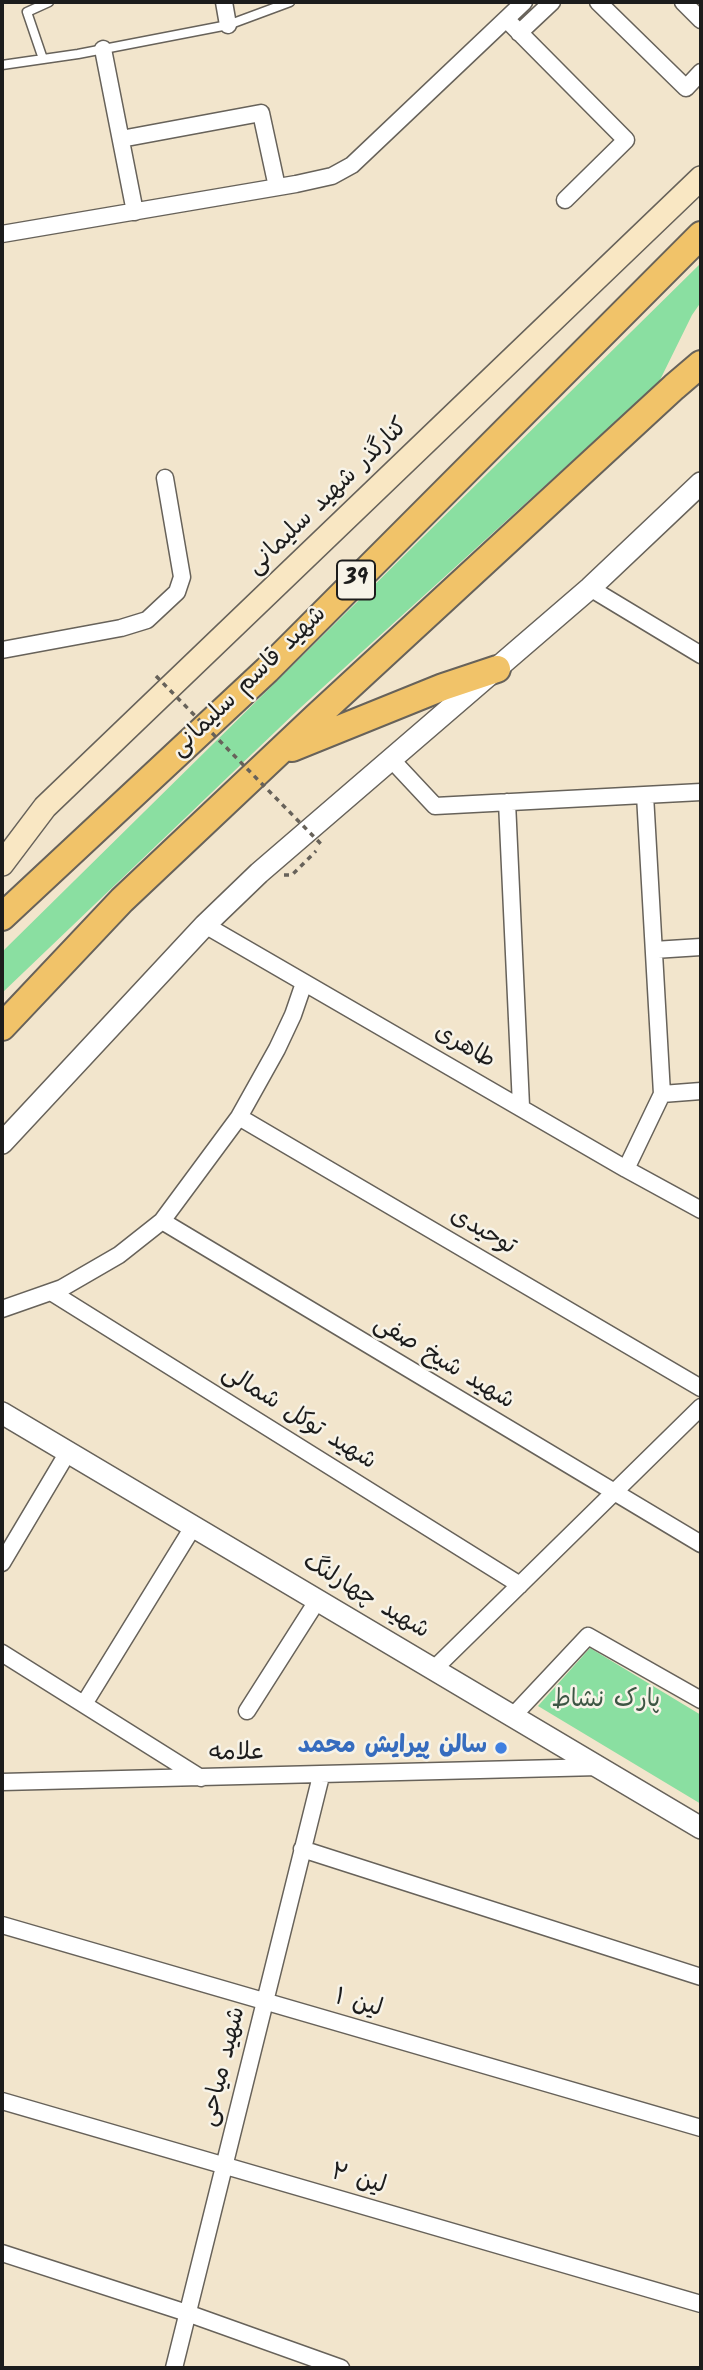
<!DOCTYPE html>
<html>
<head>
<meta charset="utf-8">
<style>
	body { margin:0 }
	#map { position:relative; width:703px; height:2370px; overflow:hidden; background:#f2e5cc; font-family:Kalam,sans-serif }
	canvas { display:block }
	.frame { position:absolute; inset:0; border:4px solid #1c1c1c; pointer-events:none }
</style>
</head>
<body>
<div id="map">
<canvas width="703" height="2370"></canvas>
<div class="frame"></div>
</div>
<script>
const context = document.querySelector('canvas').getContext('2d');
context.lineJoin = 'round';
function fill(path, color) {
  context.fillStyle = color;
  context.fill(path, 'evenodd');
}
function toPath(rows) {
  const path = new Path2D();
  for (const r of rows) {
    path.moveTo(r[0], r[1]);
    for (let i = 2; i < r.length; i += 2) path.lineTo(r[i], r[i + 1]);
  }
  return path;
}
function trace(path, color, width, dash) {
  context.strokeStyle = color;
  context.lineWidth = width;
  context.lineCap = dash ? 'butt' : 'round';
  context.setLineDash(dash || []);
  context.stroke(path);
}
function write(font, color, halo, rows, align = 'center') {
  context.font = font + ' Kalam,"Playpen Sans Arabic",sans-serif';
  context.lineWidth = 5;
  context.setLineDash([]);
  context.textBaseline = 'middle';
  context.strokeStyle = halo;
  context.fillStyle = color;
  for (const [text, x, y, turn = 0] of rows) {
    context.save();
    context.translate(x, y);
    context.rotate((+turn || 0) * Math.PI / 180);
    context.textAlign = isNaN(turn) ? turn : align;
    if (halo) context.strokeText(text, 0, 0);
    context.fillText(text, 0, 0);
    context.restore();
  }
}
const green = toPath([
	[701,263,701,302,692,315,659,382,299,709,2,993,2,953,5,949],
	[590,1648,701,1715,701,1804,538,1706]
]);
const path = toPath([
	[284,875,292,875,316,851]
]);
const service = toPath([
	[43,59,27,12,49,2],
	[2,65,78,54,228,25,290,2]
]);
const minor = toPath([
	[224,2,228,25],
	[598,2,686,88,701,72],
	[683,2,701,20],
	[506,19,626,140,565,200],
	[519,33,552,2],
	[103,49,135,212],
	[121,139,261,113,277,187],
	[2,234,296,184,332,176,352,165,524,2],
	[590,588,701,655],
	[2,650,121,628,147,620,177,592,182,577,165,478],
	[391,759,435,806,701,792],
	[507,802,521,1106],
	[205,925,626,1169,701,1210],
	[654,950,701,947],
	[662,1094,701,1091],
	[239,1117,701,1388],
	[626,1169,662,1094,645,795],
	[162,1221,701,1544],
	[51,1292,520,1585],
	[2,1309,62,1288,119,1255,162,1221,239,1117,277,1049,293,1015,304,983],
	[2,1563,68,1452],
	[2,1653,201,1778],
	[433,1670,701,1407],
	[84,1704,193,1527],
	[247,1711,317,1601],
	[512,1717,588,1636,701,1700],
	[2,1782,599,1767],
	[302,1849,701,1977],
	[2,1925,701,2128],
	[2,2101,701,2304],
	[2,2253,187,2313,341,2368],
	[174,2368,321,1776]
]);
const tertiary = toPath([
	[2,1143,205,925,259,873,590,588,701,483],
	[2,1413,701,1828]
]);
const secondary = toPath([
	[2,864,45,807,701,178]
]);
const trunk = toPath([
	[292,748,443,687,497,669],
	[2,917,267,670,701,235],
	[2,1027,122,900,316,717,674,387,701,364]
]);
const pathBridge = toPath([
	[156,676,322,845]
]);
const markers = [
	[501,1748,7,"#3f7fe0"]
];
const shields = [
	[356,580,38]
];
const shieldNames = [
	["39",356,580]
];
const streetNames = [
	["کنارگذر شهید سلیمانی",329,498,-44],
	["شهید قاسم سلیمانی",250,683,-44],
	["طاهری",464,1048,30],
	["توحیدی",482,1233,30],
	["شهید شیخ صفی",443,1364,31],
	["شهید توکل شمالی",298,1419,32],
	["شهید چهارلنگ",365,1598,31],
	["علامه",237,1755,-1],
	["لین ۱",358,2005,16],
	["شهید میاحی",225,2067,-76],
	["لین ۲",358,2181,16]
];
const parkNames = [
	["پارک نشاط",606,1702]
];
const shopNames = [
	["سالن پیرایش محمد",487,1748]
];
fill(green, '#8adfa1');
trace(service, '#67625a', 11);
trace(minor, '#67625a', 19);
trace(tertiary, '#67625a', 24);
trace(secondary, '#67625a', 26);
trace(trunk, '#67625a', 30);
trace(path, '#67625a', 3.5, [5, 5]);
trace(service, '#fff', 8);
trace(minor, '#fff', 16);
trace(tertiary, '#fff', 21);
trace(secondary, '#f9e7c3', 23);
trace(trunk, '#f1c369', 26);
trace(pathBridge, '#67625a', 3.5, [5, 5]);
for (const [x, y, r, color] of markers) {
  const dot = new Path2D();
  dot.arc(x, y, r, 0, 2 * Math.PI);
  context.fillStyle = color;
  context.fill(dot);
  trace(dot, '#f7f3e8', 2.5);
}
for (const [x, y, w] of shields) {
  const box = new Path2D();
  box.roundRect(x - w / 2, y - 19.5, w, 39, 5);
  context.fillStyle = '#f7f3e8';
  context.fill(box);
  trace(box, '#1c1c1c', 2);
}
write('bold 23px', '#1c1c1c', null, shieldNames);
write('24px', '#1c1c1c', '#f7f3e8', streetNames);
write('24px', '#3d5644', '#f7f3e8', parkNames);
write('bold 24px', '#366cbe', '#f7f3e8', shopNames, 'right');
</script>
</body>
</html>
